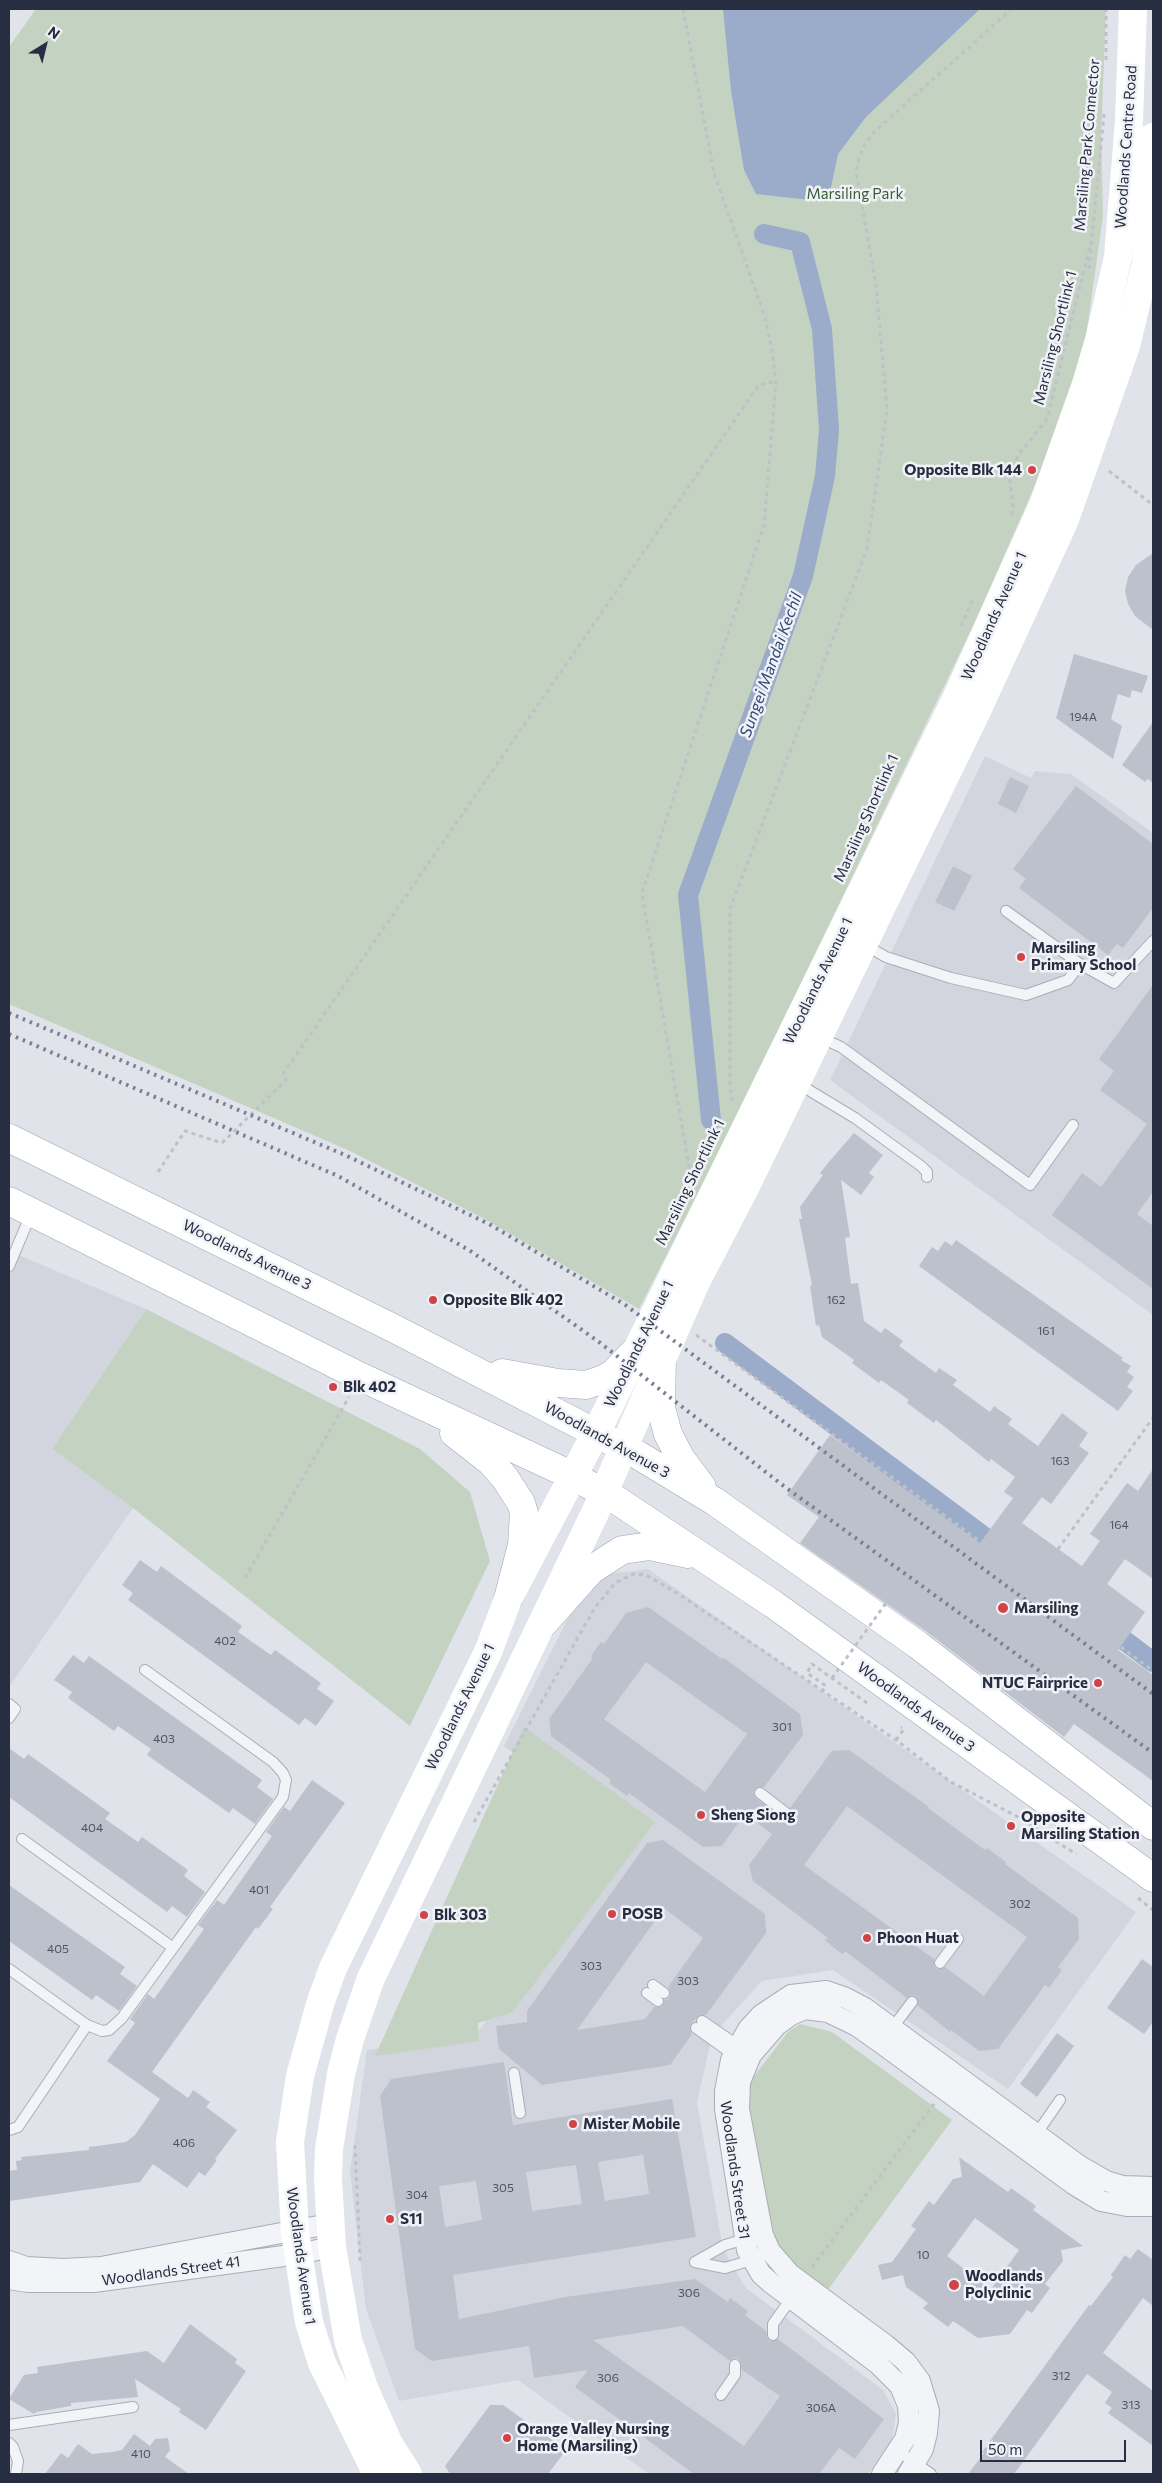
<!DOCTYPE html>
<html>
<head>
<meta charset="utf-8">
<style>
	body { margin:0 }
	#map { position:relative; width:1162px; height:2483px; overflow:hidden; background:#e0e3e9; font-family:Commissioner,sans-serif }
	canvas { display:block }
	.frame { position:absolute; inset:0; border:10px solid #282e41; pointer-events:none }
	.north { position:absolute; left:20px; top:20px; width:50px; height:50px; -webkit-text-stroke:4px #f0f2f7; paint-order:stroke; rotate:36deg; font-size:14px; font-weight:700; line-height:20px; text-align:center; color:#282e41 }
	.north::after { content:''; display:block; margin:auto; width:18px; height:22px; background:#282e41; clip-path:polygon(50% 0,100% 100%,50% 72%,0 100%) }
	.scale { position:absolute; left:980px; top:2440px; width:146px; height:22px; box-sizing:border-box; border:2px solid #282e41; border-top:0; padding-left:6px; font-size:15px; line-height:18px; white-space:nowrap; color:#282e41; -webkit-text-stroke:4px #f0f2f7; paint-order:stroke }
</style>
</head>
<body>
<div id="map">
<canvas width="1162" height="2483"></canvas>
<div class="frame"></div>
<div class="north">N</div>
<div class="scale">50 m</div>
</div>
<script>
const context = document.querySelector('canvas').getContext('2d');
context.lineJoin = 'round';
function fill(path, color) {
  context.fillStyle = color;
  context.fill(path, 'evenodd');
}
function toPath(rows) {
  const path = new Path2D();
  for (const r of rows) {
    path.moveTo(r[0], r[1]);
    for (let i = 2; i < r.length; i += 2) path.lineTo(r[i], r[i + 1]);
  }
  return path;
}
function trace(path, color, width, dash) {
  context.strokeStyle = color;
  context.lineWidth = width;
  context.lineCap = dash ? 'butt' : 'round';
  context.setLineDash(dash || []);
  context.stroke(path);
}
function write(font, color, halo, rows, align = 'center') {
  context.font = font + ' Commissioner,sans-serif';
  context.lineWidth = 5;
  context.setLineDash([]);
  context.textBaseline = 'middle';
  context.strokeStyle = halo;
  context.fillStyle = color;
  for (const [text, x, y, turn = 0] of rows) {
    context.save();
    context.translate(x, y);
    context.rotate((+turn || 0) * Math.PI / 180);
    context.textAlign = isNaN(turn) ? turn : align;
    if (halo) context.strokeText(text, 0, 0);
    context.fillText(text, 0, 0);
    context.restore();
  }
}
const built = toPath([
	[985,756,1031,778,1035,771,1071,774,1153,833,1153,1315,830,1080],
	[9,1251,146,1309,52,1449,133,1508,9,1687],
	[648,1569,1136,1912,1008,2089,833,1970,762,1981,712,2036,697,2102,723,2249,746,2288,883,2390,896,2414,892,2441,868,2474,649,2474,518,2380,399,2401,366,2309,350,2172,367,2050,477,2033,623,1833,504,1746,578,1598,609,1574]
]);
const green = toPath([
	[36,9,1106,9,1101,135,1103,216,1082,365,1066,415,974,624,734,1122,639,1309,483,1218,348,1150,9,1004,9,47],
	[146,1309,420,1449,470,1492,490,1561,410,1726,133,1508,52,1449],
	[524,1727,655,1822,513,2012,478,2023,479,2041,375,2056],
	[800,2024,832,2032,952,2120,827,2291,786,2262,772,2244,745,2088,788,2032]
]);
const water = toPath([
	[723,9,980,9,866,117,838,154,828,202,756,194,744,170,731,91]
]);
const canal = toPath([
	[711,1120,688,895,803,576,825,476,829,430,822,329,800,242,764,234],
	[725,1343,1006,1553],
	[1104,1625,1153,1662]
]);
const building = toPath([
	[1153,553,1153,630,1135,616,1128,604,1125,591,1128,577,1136,565],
	[1074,654,1148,676,1142,693,1132,690,1130,698,1118,694,1111,719,1122,726,1113,759,1056,718],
	[1153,722,1153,783,1148,779,1145,782,1122,765],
	[1010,777,1029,786,1016,813,998,804],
	[1076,786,1153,844,1153,908,1123,948,1117,944,1108,955,1019,888,1026,879,1013,869],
	[953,866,972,876,954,911,935,902],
	[1153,985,1153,1192,1137,1214,1153,1226,1153,1289,1052,1215,1082,1173,1101,1187,1147,1124,1100,1090,1114,1071,1099,1059],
	[854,1133,883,1155,869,1173,874,1177,861,1195,841,1180,850,1237,845,1238,851,1284,858,1283,864,1321,881,1333,885,1328,903,1341,899,1346,936,1373,939,1368,957,1380,953,1385,990,1412,994,1406,1012,1419,1008,1424,1038,1446,1062,1413,1088,1433,1079,1446,1089,1453,1051,1504,1042,1497,1022,1523,1082,1566,1100,1541,1090,1534,1127,1483,1138,1491,1153,1469,1153,1579,1125,1559,1107,1584,1145,1612,1118,1650,1153,1675,1153,1781,1074,1724,1064,1737,927,1632,800,1543,819,1517,787,1495,830,1435,980,1543,1013,1498,1004,1492,1015,1477,991,1459,989,1462,936,1420,934,1423,907,1403,909,1400,881,1380,879,1383,852,1363,854,1360,822,1337,819,1325,816,1326,810,1286,812,1285,799,1219,802,1219,800,1207,823,1175,820,1173,828,1163],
	[956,1240,1123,1358,1121,1360,1131,1366,1127,1372,1134,1377,1127,1387,1133,1391,1118,1411,919,1266,932,1247,938,1251,945,1241,952,1246],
	[140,1560,157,1572,161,1566,242,1626,238,1632,271,1655,275,1650,321,1683,317,1689,334,1701,316,1726,305,1718,299,1725,128,1600,133,1593,122,1585],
	[648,1607,722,1659,724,1658,800,1714,803,1735,764,1787,758,1787,753,1792,756,1798,782,1818,788,1819,792,1817,790,1808,832,1751,849,1750,929,1807,928,1808,985,1850,987,1848,1006,1862,1005,1864,1078,1918,1079,1939,1058,1967,1062,1970,1049,1988,1045,1985,998,2049,979,2051,951,2030,950,2032,918,2006,916,1997,912,1995,907,1998,845,1951,843,1954,838,1951,825,1940,828,1938,753,1881,749,1865,772,1834,745,1813,722,1846,703,1847,629,1793,627,1796,609,1783,611,1780,551,1736,549,1719,593,1658,591,1656,601,1642,604,1644,626,1613],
	[646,1662,747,1734,705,1792,604,1719],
	[847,1806,1027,1937,984,1996,945,1967,936,1969,934,1965,934,1959,804,1865],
	[73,1655,84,1663,89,1656,262,1780,257,1787,273,1799,255,1824,233,1808,229,1813,147,1755,151,1749,118,1726,114,1731,68,1698,72,1692,54,1680],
	[9,1748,24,1759,28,1754,110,1813,105,1819,138,1842,142,1837,188,1870,184,1876,205,1892,187,1917,172,1906,167,1912,9,1797],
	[312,1780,345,1803,270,1907,273,1909,258,1929,256,1927,152,2072,188,2098,193,2090,210,2102,206,2107,237,2130,215,2159,217,2160,205,2176,199,2172,187,2188,153,2164,140,2182,9,2201,9,2171,17,2170,16,2161,22,2160,21,2157,89,2150,89,2147,126,2142,135,2135,160,2099,107,2061,135,2023,130,2019,148,1994,154,1999,204,1929,198,1925,217,1900,224,1905,272,1836,266,1832,284,1807,290,1811],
	[663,1840,765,1914,766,1933,706,2015,699,2015,691,2024,690,2030,692,2034,670,2065,542,2085,499,2049,496,2026,527,2022,527,2011,647,1843],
	[664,1908,703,1938,668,1987,670,1991,670,1997,665,2000,661,2007,654,2007,645,2019,577,2030],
	[9,1885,125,1967,120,1974,137,1986,119,2011,96,1995,92,2000,9,1941],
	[1142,1959,1153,1967,1153,2022,1144,2034,1107,2008],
	[1057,2033,1074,2046,1037,2097,1020,2084],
	[504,2062,513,2125,672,2099,696,2237,453,2275,459,2319,565,2297,695,2279,728,2302,730,2298,748,2311,745,2315,766,2331,769,2341,778,2339,884,2419,855,2459,839,2448,819,2474,694,2474,575,2387,588,2370,534,2378,529,2346,432,2361,415,2349,380,2096,391,2079],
	[643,2155,649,2194,605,2201,598,2162],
	[576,2165,582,2204,532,2211,526,2172],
	[476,2181,482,2220,445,2227,439,2186],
	[683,2326,730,2361,735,2358,739,2359,742,2370,780,2396,744,2446,593,2340],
	[959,2157,1008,2192,1011,2188,1036,2206,1033,2210,1083,2246,1061,2250,1063,2261,1045,2284,1050,2288,1032,2313,1027,2310,1010,2334,978,2338,953,2321,948,2327,923,2308,928,2303,906,2287,903,2275,882,2280,878,2265,892,2262,916,2229,911,2226,929,2201,934,2205,953,2179,962,2177],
	[975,2218,1019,2250,991,2289,947,2256],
	[1138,2249,1153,2260,1153,2306,1143,2298,1103,2353,1153,2391,1153,2446,1108,2413,1112,2408,1105,2403,1112,2392,1087,2374,1014,2474,968,2474,984,2453,982,2452,1089,2305,1091,2306,1113,2277,1111,2275,1125,2255,1130,2259],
	[190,2324,237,2359,235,2363,246,2371,206,2430,179,2412,181,2409,135,2379,138,2397,71,2403,71,2406,36,2412,34,2414,9,2399,24,2375,38,2373,37,2367,147,2351,164,2363],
	[490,2405,503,2405,566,2450,548,2474,450,2474,445,2466],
	[134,2434,150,2446,155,2439,168,2438,170,2450,165,2457,189,2474,45,2474,61,2453,68,2458,78,2444,92,2454,112,2452,122,2450]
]);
const path = toPath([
	[683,9,714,173,765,317,771,345,776,381,764,525,642,893,692,1185],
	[1106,60,1106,9],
	[1089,269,1104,114],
	[1109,471,1153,505],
	[1012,515,1013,504,1010,481,1018,455,1047,419,1090,246],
	[961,626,974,597],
	[732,1101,730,1084,730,909,867,549,887,409,876,285,856,172,859,158,865,144,874,132,1012,9],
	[158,1172,185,1131,222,1143,286,1080,283,1074,759,385,776,381],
	[696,1335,981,1542],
	[1058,1549,1153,1418],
	[245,1578,349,1397],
	[866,1580,870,1575,893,1591],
	[1121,1647,1153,1671],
	[822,1692,826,1686,807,1673,812,1664,867,1703],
	[896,1740,904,1729,901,1727],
	[474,1822,594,1609,615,1583,633,1574,646,1575,674,1591,896,1740,951,1782,1018,1817,1076,1854],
	[1138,1898,1153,1910],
	[355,2145,360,2261],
	[812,2267,934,2104]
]);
const service = toPath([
	[1006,911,1080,964,1114,983,1153,941],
	[865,945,886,957,951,978,1026,995,1068,980,1080,964],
	[819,1037,841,1047,1030,1185,1073,1125],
	[797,1083,855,1118,921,1166,927,1172,927,1177],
	[9,1266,31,1214],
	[9,1704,15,1709,9,1718],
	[760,1793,786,1813],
	[22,1839,172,1947],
	[940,1963,958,1939],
	[9,1969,87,2025,102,2031,109,2030,122,2018,283,1797,286,1780,283,1773,273,1762,145,1670],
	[653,1985,664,1993],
	[647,1993,658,2001],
	[702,2021,740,2047],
	[696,2028,735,2056],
	[890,2031,912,2002],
	[514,2073,520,2113],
	[9,2130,18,2127,87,2025],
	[1035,2136,1060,2100],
	[695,2262,725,2268,755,2259],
	[695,2262,725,2245,749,2238],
	[773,2335,773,2324,793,2296],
	[721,2395,735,2375,735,2365],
	[9,2425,133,2407],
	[9,2443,13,2447,18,2461,16,2474],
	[898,2451,931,2474]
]);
const minor = toPath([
	[9,2261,26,2267,63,2269,101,2267,329,2224],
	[9,2279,28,2282,94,2282,298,2254,332,2247],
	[882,2474,905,2439,909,2423,908,2405,900,2386,878,2364,771,2283,761,2274,747,2250,725,2109,725,2091,731,2060,748,2029,761,2015,791,1995,826,1991,846,1998,865,2008,1080,2166,1106,2181,1123,2186,1153,2187],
	[908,2474,923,2449,927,2433,929,2411,920,2381,906,2362,886,2345,790,2274,770,2251,763,2235,739,2109,740,2082,751,2055,777,2025,791,2015,805,2009,828,2012,857,2026,881,2043,1073,2184,1101,2201,1127,2206,1153,2206]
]);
const secondary = toPath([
	[377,2474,322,2363,309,2322,295,2232,290,2142,300,2076,321,2001,333,1968,488,1652,508,1599,602,1421,956,699,1043,505,1086,384,1099,340,1118,257,1129,121,1133,9],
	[408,2474,389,2444,364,2388,348,2340,332,2247,328,2179,329,2149,341,2074,350,2039,371,1978,595,1513,696,1282,747,1184,976,713,1064,522,1126,346,1146,263,1153,137]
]);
const primary = toPath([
	[9,1138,395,1329,638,1455,714,1501,918,1645,1153,1826],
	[9,1201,359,1376,573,1476,615,1499,773,1604,1153,1878],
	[662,1359,661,1408,668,1434,681,1459,702,1487],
	[502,1373,558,1383,586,1385,604,1379,614,1373,634,1352],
	[454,1433,491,1462,505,1478,521,1503,524,1513,522,1545,508,1599],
	[544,1623,591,1570,622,1550,650,1546,688,1554]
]);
const rail = toPath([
	[9,1013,345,1155,489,1224,624,1304,1153,1694],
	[9,1034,338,1176,469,1250,599,1342,785,1487,1153,1753]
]);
const pathBridge = toPath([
	[832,1678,886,1603]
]);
const markers = [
	[1032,470,5,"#d04448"],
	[1021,957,5,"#d04448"],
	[433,1300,5,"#d04448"],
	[333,1387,5,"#d04448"],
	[1003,1608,6,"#d04448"],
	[1098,1683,5,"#d04448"],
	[701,1815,5,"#d04448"],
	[1011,1826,5,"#d04448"],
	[612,1914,5,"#d04448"],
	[424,1915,5,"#d04448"],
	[867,1938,5,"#d04448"],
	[573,2124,5,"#d04448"],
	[390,2219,5,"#d04448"],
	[954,2285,6,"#d04448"],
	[507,2438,5,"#d04448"]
];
const numberNames = [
	["194A",1083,717],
	["162",836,1300],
	["161",1046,1331],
	["163",1060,1461],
	["164",1119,1525],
	["402",225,1641],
	["301",782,1727],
	["403",164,1739],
	["404",92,1828],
	["401",259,1890],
	["302",1020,1904],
	["405",58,1949],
	["303",591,1966],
	["303",688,1981],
	["406",184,2143],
	["305",503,2188],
	["304",417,2195],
	["10",923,2255],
	["306",689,2293],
	["312",1061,2376],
	["306",608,2378],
	["313",1131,2405],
	["306A",821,2408],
	["410",141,2454]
];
const streetNames = [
	["Marsiling Park Connector",1087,145,-85],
	["Woodlands Centre Road",1126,147,-86],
	["Marsiling Shortlink 1",1055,338,-76],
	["Woodlands Avenue 1",994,616,-66],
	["Marsiling Shortlink 1",866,818,-66],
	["Woodlands Avenue 1",818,981,-64],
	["Marsiling Shortlink 1",690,1182,-64],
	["Woodlands Avenue 3",247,1255,26],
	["Woodlands Avenue 1",639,1344,-64],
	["Woodlands Avenue 3",607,1440,29],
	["Woodlands Avenue 1",460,1707,-64],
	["Woodlands Avenue 3",916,1707,36],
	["Woodlands Street 31",735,2170,82],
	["Woodlands Avenue 1",301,2256,82],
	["Woodlands Street 41",171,2271,-8]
];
const parkNames = [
	["Marsiling Park",855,194]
];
const poiNames = [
	["Opposite Blk 144",1022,470,"right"],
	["Marsiling",1031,948],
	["Primary School",1031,965],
	["Opposite Blk 402",443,1300],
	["Blk 402",343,1387],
	["Marsiling",1014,1608],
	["NTUC Fairprice",1088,1683,"right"],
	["Sheng Siong",711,1815],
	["Opposite",1021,1817],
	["Marsiling Station",1021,1834],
	["POSB",622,1914],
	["Blk 303",434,1915],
	["Phoon Huat",877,1938],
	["Mister Mobile",583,2124],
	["S11",400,2219],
	["Woodlands",965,2276],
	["Polyclinic",965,2293],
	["Orange Valley Nursing",517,2429],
	["Home (Marsiling)",517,2446]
];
const waterNames = [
	["Sungei Mandai Kechil",771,665,-70]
];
fill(built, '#d2d5de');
fill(green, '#c4d3c1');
fill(water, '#9bacca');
trace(canal, '#9bacca', 20);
fill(building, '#bdc1cc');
trace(service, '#a9adb7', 12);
trace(minor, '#a9adb7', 22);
trace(primary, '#9fa5b5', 29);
trace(path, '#bec1c8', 3, [4, 4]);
trace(service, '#f3f4f8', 10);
trace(minor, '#f3f4f8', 20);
trace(secondary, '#fff', 28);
trace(primary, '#fff', 28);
trace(rail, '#798093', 4, [2.5, 5]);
trace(pathBridge, '#bec1c8', 3, [4, 4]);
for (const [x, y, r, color] of markers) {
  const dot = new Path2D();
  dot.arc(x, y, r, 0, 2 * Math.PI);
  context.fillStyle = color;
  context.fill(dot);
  trace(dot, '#f0f2f7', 2);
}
write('12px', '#4d5364', null, numberNames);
write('15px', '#282e41', '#f0f2f7', streetNames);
write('15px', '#385d36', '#f0f2f7', parkNames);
write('bold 15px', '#282e41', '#f0f2f7', poiNames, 'left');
write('italic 16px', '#324876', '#f0f2f7', waterNames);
</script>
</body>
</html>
